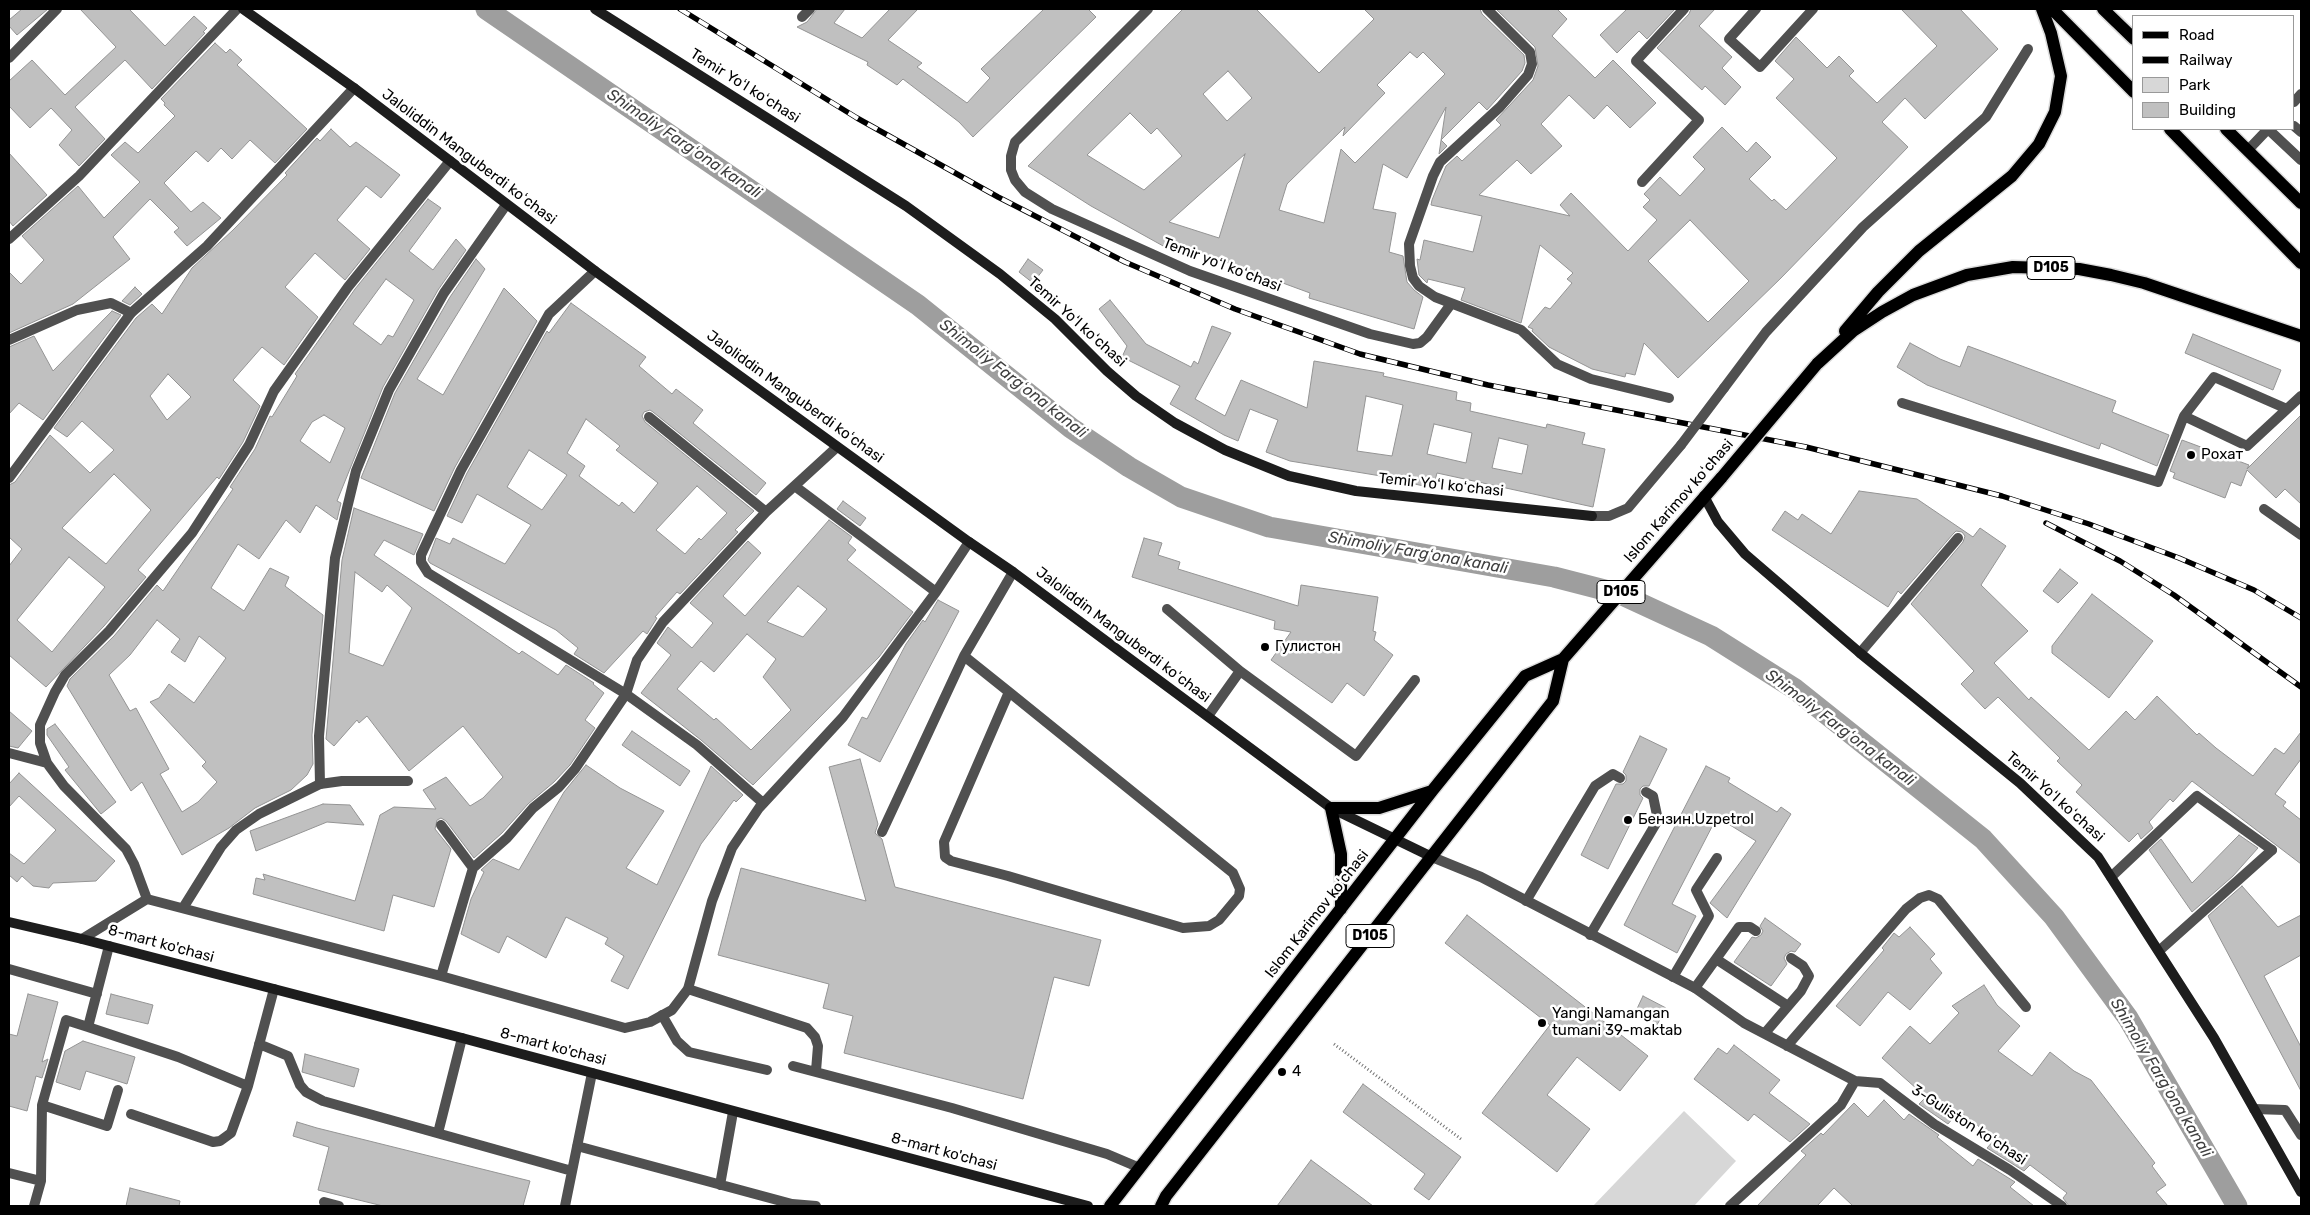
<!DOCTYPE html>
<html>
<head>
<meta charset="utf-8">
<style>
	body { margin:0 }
	#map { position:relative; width:2310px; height:1215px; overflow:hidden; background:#fff; font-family:Rubik,sans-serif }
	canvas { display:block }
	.frame { position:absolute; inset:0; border:10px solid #000; pointer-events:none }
	.legend { position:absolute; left:2132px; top:15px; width:162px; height:115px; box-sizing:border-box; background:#fff; border:1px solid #999; margin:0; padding:6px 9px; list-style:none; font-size:15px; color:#000 }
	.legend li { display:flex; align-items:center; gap:10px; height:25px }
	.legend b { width:25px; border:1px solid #999 }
</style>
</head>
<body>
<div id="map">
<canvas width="2310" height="1215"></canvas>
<div class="frame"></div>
<ul class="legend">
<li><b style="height:6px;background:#000"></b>Road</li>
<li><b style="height:6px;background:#000"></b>Railway</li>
<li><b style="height:14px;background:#d7d7d7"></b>Park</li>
<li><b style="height:14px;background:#c0c0c0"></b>Building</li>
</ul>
</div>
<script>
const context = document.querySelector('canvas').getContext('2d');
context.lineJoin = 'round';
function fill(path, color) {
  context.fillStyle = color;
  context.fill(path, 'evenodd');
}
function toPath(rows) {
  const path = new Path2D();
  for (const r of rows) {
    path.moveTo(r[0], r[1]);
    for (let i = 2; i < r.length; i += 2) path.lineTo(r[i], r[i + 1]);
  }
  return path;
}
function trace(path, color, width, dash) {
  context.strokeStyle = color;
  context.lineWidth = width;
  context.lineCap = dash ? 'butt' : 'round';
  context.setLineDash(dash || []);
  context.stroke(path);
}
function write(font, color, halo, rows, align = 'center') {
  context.font = font + ' Rubik,sans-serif';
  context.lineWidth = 5;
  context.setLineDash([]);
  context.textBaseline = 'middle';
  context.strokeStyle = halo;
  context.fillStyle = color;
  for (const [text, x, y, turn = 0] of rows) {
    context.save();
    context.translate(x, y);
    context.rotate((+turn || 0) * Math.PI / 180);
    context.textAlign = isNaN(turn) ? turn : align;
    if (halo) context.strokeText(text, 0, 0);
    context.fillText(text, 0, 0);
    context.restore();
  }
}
const green = toPath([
	[1684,1111,1736,1161,1694,1206,1593,1206]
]);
const canal = toPath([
	[486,9,918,305,1071,428,1129,467,1181,497,1269,527,1554,577,1620,594,1711,636,1795,689,1983,839,2054,917,2128,1018,2237,1206]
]);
const building = toPath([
	[22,9,48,9,17,35,9,26,9,20,22,9],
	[80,9,129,9,165,46,194,16,207,28,203,32,205,33,152,89,125,60,75,107,105,139,79,166,59,145,72,130,51,108,30,128,9,106,9,81,32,60,65,95,116,47,80,9],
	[817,9,845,9,834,23,862,38,890,9,918,9,888,40,922,63,917,67,967,103,990,78,981,69,1044,9,1088,9,1096,17,973,137,959,122,903,79,897,85,867,65,868,62,797,27,807,22,817,9],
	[1183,9,1256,9,1319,73,1374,19,1364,9,1480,9,1482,14,1524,55,1525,63,1522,71,1487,110,1479,102,1441,140,1447,146,1439,154,1446,107,1407,178,1383,164,1373,209,1396,213,1389,252,1403,256,1407,282,1414,290,1423,297,1414,329,1309,298,1310,293,1166,240,1165,247,1091,206,1028,166,1183,9],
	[1410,52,1417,58,1423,52,1445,74,1355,163,1341,149,1324,223,1279,210,1287,184,1345,127,1343,136,1385,93,1377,85,1410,52],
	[1228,71,1252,98,1227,121,1203,94,1228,71],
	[1130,113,1151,134,1157,128,1182,156,1144,190,1087,155,1130,113],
	[1245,154,1219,238,1169,222,1245,154],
	[1496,9,1557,9,1567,19,1552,36,1595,78,1613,60,1656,103,1630,128,1607,105,1594,119,1569,95,1541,124,1562,146,1531,174,1517,160,1479,195,1570,216,1560,205,1571,193,1628,251,1657,220,1643,207,1650,200,1644,194,1660,177,1680,196,1705,169,1693,157,1722,127,1747,152,1756,142,1771,157,1749,179,1772,201,1774,199,1786,210,1837,158,1776,98,1794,79,1775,61,1796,37,1827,68,1839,56,1854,71,1849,76,1877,103,1937,46,1901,9,1960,9,1998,49,1925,119,1905,98,1882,122,1908,147,1781,278,1678,378,1644,343,1635,375,1626,373,1625,377,1592,369,1549,347,1532,331,1533,329,1528,327,1545,307,1550,309,1572,283,1567,279,1573,273,1540,245,1521,323,1461,300,1465,288,1428,279,1427,283,1419,275,1417,259,1420,260,1424,240,1473,252,1482,216,1431,205,1432,200,1446,166,1457,156,1462,161,1501,125,1496,120,1533,80,1538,66,1535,47,1496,9],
	[1690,220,1749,281,1708,322,1648,261,1690,220],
	[1627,9,1675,9,1647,39,1639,31,1617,53,1600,35,1627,9],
	[1691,9,1715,9,1699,26,1732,57,1722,68,1741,87,1725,105,1705,86,1702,90,1657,48,1689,14,1691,9],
	[215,43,226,53,230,49,242,60,237,65,307,129,275,163,250,140,232,159,221,148,208,162,196,151,164,183,191,212,203,202,221,218,187,246,174,232,179,228,150,199,113,237,130,259,73,304,9,333,9,272,21,284,44,260,22,236,78,186,104,218,140,182,111,155,125,142,138,153,175,116,164,105,165,103,161,99,215,43],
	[331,129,350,147,356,142,400,175,381,198,366,186,337,220,370,249,345,280,315,253,285,287,318,317,284,365,262,347,233,380,260,406,243,442,219,479,217,477,138,570,146,577,104,626,46,687,9,655,9,566,22,549,9,537,9,485,15,482,50,435,90,473,114,450,82,421,67,437,54,428,136,318,152,304,162,314,192,268,233,230,287,175,285,173,317,138,320,141,331,129],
	[168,374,191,397,167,420,150,396,168,374],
	[114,474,151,510,106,564,62,528,114,474],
	[69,557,105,587,52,652,17,620,69,557],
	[9,153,47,195,13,226,9,221,9,153],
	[428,199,441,208,409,251,433,270,456,239,466,250,438,290,383,387,337,501,341,503,337,520,316,505,300,533,286,520,259,559,238,544,211,588,244,611,270,568,289,577,285,586,323,615,312,735,313,764,307,775,291,790,255,808,229,828,182,855,142,782,131,791,67,686,70,679,114,636,157,585,163,591,233,489,230,487,255,449,270,416,272,417,297,376,295,374,355,289,428,199],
	[386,279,414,300,393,337,388,335,381,345,353,324,386,279],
	[324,415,345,428,330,463,300,441,312,422,324,415],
	[157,620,180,639,171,652,185,662,199,636,226,658,194,703,169,684,159,698,150,702,206,762,202,766,217,782,198,802,182,812,160,774,169,769,136,708,130,711,109,675,130,655,157,620],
	[476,259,485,269,417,379,443,395,504,288,537,321,455,467,434,511,361,478,395,393,450,297,476,259],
	[1028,259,1043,270,1033,283,1019,272,1028,259],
	[135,287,142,294,130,305,122,301,135,287],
	[1110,300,1146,344,1191,367,1194,361,1198,364,1212,326,1231,333,1195,399,1225,416,1241,380,1307,408,1314,361,1384,373,1383,376,1457,392,1456,400,1471,403,1470,411,1546,428,1547,424,1585,433,1582,444,1605,449,1593,507,1437,473,1433,488,1387,478,1387,477,1290,461,1266,452,1278,420,1250,409,1238,441,1224,435,1170,404,1180,386,1122,357,1127,346,1099,309,1110,300],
	[1366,396,1403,405,1392,456,1357,451,1366,396],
	[1434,424,1472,433,1466,463,1427,454,1434,424],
	[1499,438,1528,445,1522,474,1492,468,1499,438],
	[571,303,646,357,639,366,672,394,676,389,703,410,693,423,766,483,756,495,653,412,650,410,644,412,642,416,645,422,754,511,735,530,738,532,680,594,677,592,655,617,657,618,647,634,643,631,604,673,574,654,578,648,556,630,430,563,428,560,436,538,450,544,453,538,505,564,531,525,477,494,462,523,447,516,467,473,547,331,549,333,571,303],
	[586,419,620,446,616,450,658,483,634,513,622,502,619,506,579,476,585,466,567,453,586,419],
	[529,450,567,475,542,510,507,487,529,450],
	[697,486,727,513,701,540,699,538,685,554,656,530,697,486],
	[112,311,121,315,43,420,19,403,9,414,9,347,34,336,53,371,112,311],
	[2193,334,2281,370,2273,390,2185,353,2193,334],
	[1910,343,1940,359,1960,367,1968,346,2116,401,2112,412,2169,435,2157,466,2101,443,2099,449,1927,385,1897,367,1910,343],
	[2301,415,2301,504,2285,489,2276,498,2247,470,2241,486,2231,482,2225,498,2173,478,2175,473,2170,471,2182,440,2249,465,2247,469,2301,415],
	[1859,491,1917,499,1973,537,1980,528,2006,546,1981,585,2028,631,1994,663,2029,700,2031,697,2089,750,2126,711,2135,720,2157,696,2197,735,2199,733,2216,748,2253,776,2275,748,2284,754,2301,732,2301,759,2275,794,2286,802,2283,806,2301,820,2301,864,2192,781,2173,802,2170,799,2149,822,2153,828,2141,839,2138,833,2129,842,2076,792,2082,785,2057,761,2060,758,1998,697,1985,709,1961,684,1974,671,1911,604,1963,542,1965,536,1962,532,1956,531,1953,534,1901,594,1898,591,1888,607,1772,530,1785,511,1798,520,1802,514,1831,534,1859,491],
	[843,501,866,518,860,526,837,509,843,501],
	[354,508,423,534,414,555,384,540,374,555,519,654,522,651,558,675,566,665,594,683,593,684,604,693,585,720,595,728,570,765,554,782,528,804,502,833,474,858,446,821,441,818,437,820,435,829,451,849,434,907,393,895,384,931,253,894,256,878,265,880,263,874,355,901,380,815,394,807,436,809,423,790,446,777,470,806,483,798,503,777,463,726,409,771,367,716,359,723,357,720,334,746,326,739,342,560,354,508],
	[355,572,382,592,387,585,412,608,383,666,349,653,355,572],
	[829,520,852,537,848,543,856,550,847,560,913,612,879,657,753,785,701,740,641,693,671,655,657,643,668,627,692,648,713,623,690,603,748,541,761,553,723,596,745,616,829,520],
	[798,586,827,609,803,637,767,622,798,586],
	[747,634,776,659,763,677,791,710,751,750,716,718,714,720,677,689,701,661,714,672,747,634],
	[1144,538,1162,543,1158,555,1180,562,1178,569,1298,606,1301,585,1378,597,1373,631,1376,632,1374,640,1393,655,1364,696,1347,683,1332,703,1271,660,1291,632,1274,629,1275,621,1132,577,1144,538],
	[2060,569,2078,583,2058,603,2043,591,2060,569],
	[2092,594,2153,641,2109,698,2052,653,2052,646,2092,594],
	[938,600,959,611,880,762,848,745,862,717,867,719,906,644,923,620,925,622,938,600],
	[9,711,32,731,18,748,9,746,9,711],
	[55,724,116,802,101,814,65,770,69,767,47,735,47,729,55,724],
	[632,731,690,771,680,786,622,745,632,731],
	[1640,736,1667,749,1649,786,1643,786,1640,789,1640,795,1643,798,1608,869,1581,855,1616,784,1623,784,1626,781,1626,775,1623,772,1640,736],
	[860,759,878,824,875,833,882,839,895,887,1101,940,1089,986,1054,977,1023,1099,844,1053,853,1016,823,1008,829,984,718,955,741,868,866,901,829,767,860,759],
	[586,765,620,788,664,811,626,868,657,885,711,766,743,795,736,802,734,800,701,844,628,989,611,981,624,956,605,944,608,938,566,917,546,958,507,936,499,953,461,934,471,899,484,872,481,870,493,859,519,870,564,792,586,765],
	[1706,766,1730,778,1728,782,1777,812,1781,807,1791,814,1727,918,1710,903,1756,841,1717,817,1672,904,1696,916,1677,953,1624,925,1706,766],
	[19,773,115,861,96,881,53,883,49,888,33,886,22,876,17,882,9,875,9,853,24,864,56,830,19,796,9,807,9,784,19,773],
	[323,804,350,805,364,825,327,822,256,851,250,831,323,804],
	[2239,835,2258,848,2233,876,2192,912,2149,850,2161,839,2192,883,2239,835],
	[2242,886,2278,927,2301,915,2301,955,2264,976,2301,1047,2301,1091,2208,916,2242,886],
	[1467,915,1648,1056,1620,1091,1577,1057,1547,1095,1590,1129,1557,1172,1482,1113,1550,1025,1445,943,1467,915],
	[1765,918,1801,944,1795,952,1791,951,1786,954,1784,958,1787,964,1771,986,1734,962,1752,937,1756,938,1761,935,1763,931,1760,926,1765,918],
	[1910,927,1935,954,1930,959,1942,973,1910,1010,1888,992,1860,1026,1836,1006,1884,950,1882,948,1894,933,1899,937,1910,927],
	[1984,985,1997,1005,2020,1026,1998,1051,2032,1076,2050,1052,2074,1071,2091,1080,2155,1163,2152,1166,2166,1185,2156,1192,2168,1206,2069,1206,2063,1198,2067,1193,2030,1165,2024,1171,1987,1148,1995,1139,1959,1111,1948,1124,1919,1104,1926,1097,1882,1058,1910,1026,1930,1044,1959,1013,1952,1006,1984,985],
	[28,994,58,1002,42,1062,48,1059,42,1078,36,1076,27,1111,9,1106,9,1034,17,1036,28,994],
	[111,994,153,1005,148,1024,106,1014,111,994],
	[1643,996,1666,1008,1657,1025,1635,1013,1643,996],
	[83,1041,135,1057,127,1084,86,1071,80,1090,56,1082,65,1051,83,1041],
	[1734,1045,1780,1080,1769,1093,1810,1124,1790,1142,1754,1114,1748,1121,1694,1079,1718,1048,1727,1054,1734,1045],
	[305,1054,359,1069,354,1087,302,1072,305,1054],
	[1363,1084,1461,1157,1429,1200,1414,1189,1425,1174,1343,1112,1363,1084],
	[1884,1100,1904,1120,1909,1114,1939,1135,1937,1137,1973,1166,1978,1159,2015,1182,2010,1187,2034,1206,1853,1206,1834,1188,1817,1206,1757,1206,1806,1155,1801,1151,1821,1133,1823,1135,1854,1103,1868,1117,1884,1100],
	[297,1122,317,1128,530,1181,523,1206,383,1206,318,1190,329,1147,293,1136,297,1122],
	[1311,1160,1373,1206,1277,1206,1311,1160],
	[130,1188,180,1201,179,1206,126,1206,130,1188]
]);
const path = toPath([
	[1334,1044,1461,1139]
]);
const lane = toPath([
	[1756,9,1729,39,1760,67,1813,9],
	[2294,126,2301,132],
	[2268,129,2301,160],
	[1642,182,1699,120,1636,61,1682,11],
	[9,340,77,310,111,303,131,313],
	[1902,403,2158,482,2184,416,2247,446,2301,396],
	[2184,416,2214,377,2287,409],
	[2264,509,2301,535],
	[1167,609,1240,671],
	[964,656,1009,692,1233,873,1240,889,1239,896,1219,920,1209,926,1183,928,1008,876,951,861,945,857,944,842,1009,692],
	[1208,716,1240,671,1356,756,1415,680],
	[320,784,319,736,335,558,356,471,389,390,444,293,506,205],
	[882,832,964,656,1013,572],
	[2111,877,2197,796,2272,850],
	[1526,901,1595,786,1613,774,1620,778],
	[1590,935,1658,820,1653,796,1646,792],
	[1716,959,1788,1006],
	[9,969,97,994],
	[1673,977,1709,916,1696,890,1717,858],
	[1695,988,1739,927,1750,927,1756,931],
	[688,989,807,1028,815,1037,818,1046,816,1071],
	[662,1015,677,1041,689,1052,767,1070],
	[88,1027,178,1057,248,1086,274,989],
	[1765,1033,1801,991,1809,976,1803,966,1791,958],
	[259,1044,288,1056,300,1085,306,1092,323,1101,572,1171],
	[793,1066,952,1108,1107,1154,1140,1168],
	[42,1105,107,1126,118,1090],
	[2254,1109,2285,1110,2301,1135],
	[131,1114,213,1142,220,1141,231,1133,248,1086],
	[438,1133,462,1038],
	[577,1146,792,1204,816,1206],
	[9,1173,41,1181],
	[720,1185,733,1112],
	[324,1202,339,1206],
	[34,1206,41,1181,42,1105,66,1020,88,1027,109,946],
	[565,1206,592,1073]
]);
const street = toPath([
	[1148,9,1015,142,1011,156,1011,170,1015,180,1025,192,1052,209,1190,271,1370,334,1413,344,1420,343,1427,337,1451,304],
	[1487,9,1530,52,1532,64,1528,75,1500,107,1440,162,1433,176,1409,244,1410,266,1413,278,1419,286,1435,297,1521,330,1557,364,1591,379,1669,398],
	[1682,11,1684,9],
	[802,17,810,9],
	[9,58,57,9],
	[2294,102,2301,94],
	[2248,150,2268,129],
	[9,239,79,176,237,9],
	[595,271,549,314,461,470,421,555,421,562,428,573,626,694,697,745,763,803],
	[1724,388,1766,332,1863,227,1986,117,2028,49],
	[649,417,766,512],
	[9,478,131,313,207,246,354,88],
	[796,487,936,592],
	[1592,516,1609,516,1628,508,1681,445],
	[1860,653,1958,538],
	[9,753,47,763],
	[441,825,473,868],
	[1432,857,1481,877,1695,988,1744,1023,1855,1081,1880,1083,1934,1124,2010,1170,2062,1206],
	[147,899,134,864,126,849,64,786,47,763,40,743,40,725,55,692,65,675,109,631,192,533,249,445,274,391,348,287,450,161],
	[183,908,221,847,236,830,259,814,320,784,342,781,408,781],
	[82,939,147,899,441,976,625,1028,650,1022,672,1010,688,989,712,901,732,848,759,808,843,717,936,592,969,542],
	[2160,950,2272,850],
	[441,976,473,868,507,838,533,808,559,787,575,769,626,694,637,660,663,622,766,512,837,447],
	[1787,1046,1906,909,1920,898,1929,895,1938,899,2026,1007],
	[1730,1206,1841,1105,1855,1081]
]);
const secondary = toPath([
	[243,9,354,88,595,271,969,542,1013,572,1331,808,1432,857],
	[595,9,906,206,1000,274,1055,319,1107,371,1136,396,1175,423,1225,450,1289,476,1356,491,1592,516],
	[1704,496,1718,522,1745,554,1860,653,2020,783,2098,857,2214,1038,2301,1192],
	[9,922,82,939,462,1038,1088,1206]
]);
const primary = toPath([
	[2052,9,2134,92],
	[2103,9,2134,39],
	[2170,129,2301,263],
	[2226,129,2301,203],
	[1845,331,1878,292,1919,251,2012,176,2039,144,2055,112,2061,76,2051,33,2042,9],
	[1817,364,1853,331,1882,312,1913,295,1967,275,2013,267,2079,269,2111,275,2144,283,2301,336],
	[1341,909,1341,854,1331,808,1379,808,1432,791],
	[1110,1206,1432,791,1525,676,1563,659,1722,477],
	[1161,1206,1166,1196,1553,701,1563,659]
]);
const rail = toPath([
	[680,9,857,118,998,197,1125,262,1235,309,1360,354,1488,385,1806,447,2002,496,2089,524,2179,558,2254,590,2301,618],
	[2046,523,2120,561,2174,595,2301,687]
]);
const streetBridge = toPath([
	[1681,445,1724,388]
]);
const primaryBridge = toPath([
	[1722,477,1817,364]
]);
const markers = [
	[2191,455,5,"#000"],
	[1265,647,5,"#000"],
	[1628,820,5,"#000"],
	[1542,1023,5,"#000"],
	[1282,1072,5,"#000"]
];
const shields = [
	[2051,268,48],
	[1621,592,48],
	[1370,936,48]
];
const shieldNames = [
	["D105",2051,268],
	["D105",1621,592],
	["D105",1370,936]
];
const streetNames = [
	["Temir Yoʻl koʻchasi",745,86,32],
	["Jaloliddin Manguberdi koʻchasi",469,157,37],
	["Temir yoʻl koʻchasi",1222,265,21],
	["Temir Yoʻl koʻchasi",1077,322,42],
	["Jaloliddin Manguberdi koʻchasi",795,397,36],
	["Temir Yoʻl koʻchasi",1441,485,6],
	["Islom Karimov koʻchasi",1679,501,-49],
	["Jaloliddin Manguberdi koʻchasi",1123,635,37],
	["Temir Yoʻl koʻchasi",2055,797,42],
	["Islom Karimov koʻchasi",1317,914,-52],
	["8-mart ko'chasi",161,944,15],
	["8-mart ko'chasi",553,1047,15],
	["3-Guliston koʻchasi",1969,1125,33],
	["8-mart ko'chasi",944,1152,15]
];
const poiNames = [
	["Рохат",2201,455],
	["Гулистон",1275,647],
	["Бензин.Uzpetrol",1638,820],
	["Yangi Namangan",1552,1014],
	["tumani 39-maktab",1552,1031],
	["4",1292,1072]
];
const waterNames = [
	["Shimoliy Fargʻona kanali",684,144,34],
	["Shimoliy Fargʻona kanali",1013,379,38],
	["Shimoliy Fargʻona kanali",1418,553,10],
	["Shimoliy Fargʻona kanali",1840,728,37],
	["Shimoliy Fargʻona kanali",2161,1078,59]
];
fill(green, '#d7d7d7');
trace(canal, '#9e9e9e', 21);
fill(building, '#c0c0c0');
trace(building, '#949494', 1);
trace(primary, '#dbdbdb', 15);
trace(path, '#727272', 3, [1, 2.5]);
trace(lane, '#505050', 10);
trace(street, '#505050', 10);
trace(secondary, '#1d1d1d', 10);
trace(primary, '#000', 12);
trace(rail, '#000', 5.5);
trace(rail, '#fff', 4, [11]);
trace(primaryBridge, '#dbdbdb', 15, []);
trace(streetBridge, '#505050', 10);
trace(primaryBridge, '#000', 12);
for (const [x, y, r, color] of markers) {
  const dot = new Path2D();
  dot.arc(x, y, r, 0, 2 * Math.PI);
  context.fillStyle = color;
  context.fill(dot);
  trace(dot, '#fff', 2);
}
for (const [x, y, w] of shields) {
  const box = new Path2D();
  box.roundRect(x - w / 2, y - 11.5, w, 23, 4);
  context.fillStyle = '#fff';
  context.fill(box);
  trace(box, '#000', 1);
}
write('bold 14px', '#000', null, shieldNames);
write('15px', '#000', '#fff', streetNames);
write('15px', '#000', '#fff', poiNames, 'left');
write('italic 16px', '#3f3f3f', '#fff', waterNames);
</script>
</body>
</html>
